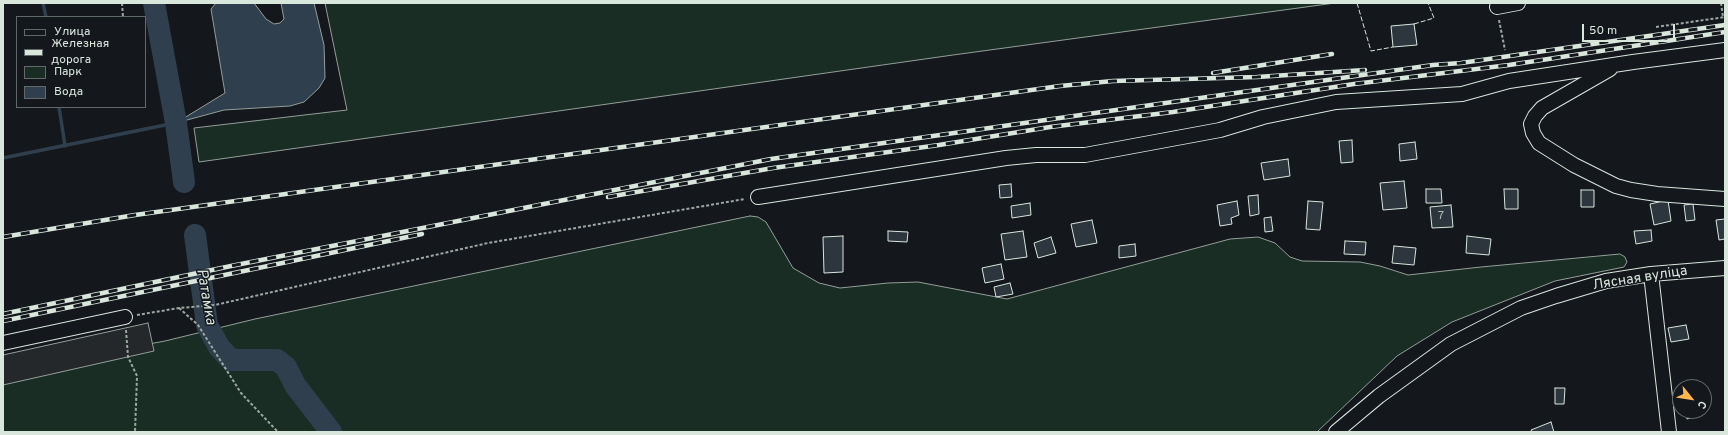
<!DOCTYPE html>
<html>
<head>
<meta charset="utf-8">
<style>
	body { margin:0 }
	#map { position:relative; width:1728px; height:435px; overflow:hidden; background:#14181c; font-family:Overpass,sans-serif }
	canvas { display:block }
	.frame { position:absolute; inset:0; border:4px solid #d8e6dc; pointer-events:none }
	.legend { position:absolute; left:16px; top:16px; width:130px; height:92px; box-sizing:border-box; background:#14181c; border:1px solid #626a69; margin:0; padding:5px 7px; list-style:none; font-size:12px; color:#d8e6dc }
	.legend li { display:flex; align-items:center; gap:8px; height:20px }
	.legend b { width:20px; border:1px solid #626a69 }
	.north { position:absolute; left:1672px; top:379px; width:40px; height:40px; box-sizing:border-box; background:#14181c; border:1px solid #626a69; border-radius:50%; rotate:120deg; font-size:11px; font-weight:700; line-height:16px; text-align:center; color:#d8e6dc }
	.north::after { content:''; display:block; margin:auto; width:14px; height:18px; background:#ffb74d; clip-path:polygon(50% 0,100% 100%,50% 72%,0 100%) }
	.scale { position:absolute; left:1582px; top:24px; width:93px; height:18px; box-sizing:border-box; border:2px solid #d8e6dc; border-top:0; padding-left:5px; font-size:12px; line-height:14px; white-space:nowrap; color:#d8e6dc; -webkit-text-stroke:3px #14181c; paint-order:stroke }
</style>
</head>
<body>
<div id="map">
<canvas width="1728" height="435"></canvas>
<div class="frame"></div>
<ul class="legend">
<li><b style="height:5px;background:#14181c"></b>Улица</li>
<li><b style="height:5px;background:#d8e6dc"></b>Железная дорога</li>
<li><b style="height:11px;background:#1a2d24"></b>Парк</li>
<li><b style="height:11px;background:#2f3f4d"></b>Вода</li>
</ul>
<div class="north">С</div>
<div class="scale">50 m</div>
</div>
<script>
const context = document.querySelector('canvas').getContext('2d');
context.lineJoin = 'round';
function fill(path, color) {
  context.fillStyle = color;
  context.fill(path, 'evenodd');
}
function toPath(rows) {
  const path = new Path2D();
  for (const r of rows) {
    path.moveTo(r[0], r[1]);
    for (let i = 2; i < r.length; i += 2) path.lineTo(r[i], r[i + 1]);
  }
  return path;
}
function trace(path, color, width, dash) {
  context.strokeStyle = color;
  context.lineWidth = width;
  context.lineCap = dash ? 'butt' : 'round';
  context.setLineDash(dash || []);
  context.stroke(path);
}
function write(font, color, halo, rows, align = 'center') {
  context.font = font + ' Overpass,sans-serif';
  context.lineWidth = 3;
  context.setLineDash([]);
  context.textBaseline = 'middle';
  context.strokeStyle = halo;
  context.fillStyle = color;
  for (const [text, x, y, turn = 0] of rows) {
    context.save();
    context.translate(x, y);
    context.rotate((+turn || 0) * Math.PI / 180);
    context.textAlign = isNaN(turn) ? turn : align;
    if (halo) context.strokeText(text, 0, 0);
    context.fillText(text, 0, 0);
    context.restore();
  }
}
const green = toPath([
	[325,3,1335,3,953,55,199,162,194,128,347,110,325,3],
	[750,216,758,217,766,222,793,268,819,283,840,288,888,283,918,282,1007,299,1230,239,1258,237,1275,243,1290,257,1302,261,1360,262,1380,266,1408,275,1481,267,1620,254,1625,257,1627,262,1624,267,1555,281,1452,322,1397,356,1317,432,3,432,3,371,165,341,255,319,750,216]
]);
const parking = toPath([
	[148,323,154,351,3,385,3,355,148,323]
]);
const water = toPath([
	[216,3,254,3,266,19,274,24,280,23,284,19,281,3,314,3,324,45,325,78,319,88,304,102,290,106,224,110,176,123,225,93,211,9,216,3]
]);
const stream = toPath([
	[43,3,46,17],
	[59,107,65,146],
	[3,158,180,122]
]);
const river = toPath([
	[154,3,176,123,184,182],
	[195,235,207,325,219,347,231,360,277,360,286,367,295,385,331,432]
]);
const building = toPath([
	[1414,24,1417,45,1393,47,1391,26,1414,24],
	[1352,140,1353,162,1341,163,1339,141,1352,140],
	[1415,142,1417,159,1400,161,1399,144,1415,142],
	[1288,159,1290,176,1264,180,1261,163,1288,159],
	[1404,181,1407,208,1383,210,1380,183,1404,181],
	[1011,184,1012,197,1000,198,999,185,1011,184],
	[1426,189,1441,189,1442,203,1426,203,1426,189],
	[1504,189,1518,189,1518,209,1505,209,1504,189],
	[1581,190,1594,190,1594,207,1581,207,1581,190],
	[1258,195,1259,214,1250,216,1248,196,1258,195],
	[1668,200,1671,221,1654,225,1650,204,1668,200],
	[1237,201,1239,215,1231,218,1232,224,1220,226,1217,205,1237,201],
	[1308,201,1323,202,1320,230,1306,229,1308,201],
	[1030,203,1031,215,1012,218,1011,206,1030,203],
	[1693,204,1695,220,1686,221,1684,205,1693,204],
	[1451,205,1453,227,1432,228,1430,207,1451,205],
	[1271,217,1273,231,1265,232,1264,218,1271,217],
	[1725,219,1725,239,1719,240,1716,220,1725,219],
	[1092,220,1097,243,1076,247,1071,224,1092,220],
	[1651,230,1652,241,1636,244,1634,231,1651,230],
	[888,231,908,232,907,242,888,241,888,231],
	[1023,231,1027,257,1005,260,1001,234,1023,231],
	[843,236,843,272,824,273,823,237,843,236],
	[1467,236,1491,239,1489,255,1466,253,1467,236],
	[1051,237,1056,253,1038,258,1034,243,1051,237],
	[1345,241,1366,242,1365,255,1344,254,1345,241],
	[1135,244,1136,256,1119,258,1119,246,1135,244],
	[1394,246,1416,248,1414,265,1392,263,1394,246],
	[1001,264,1004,279,985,283,982,268,1001,264],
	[1010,283,1013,294,996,297,994,287,1010,283],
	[1686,325,1689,339,1671,342,1668,328,1686,325],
	[1555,388,1565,388,1564,404,1555,404,1555,388],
	[1685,411,1697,411,1698,416,1687,419,1685,411],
	[1551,422,1554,432,1532,432,1531,430,1551,422]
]);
const path = toPath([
	[122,3,123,17],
	[1721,3,1723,17],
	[1499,20,1505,50],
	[1656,27,1725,17],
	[179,308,198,325,241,393,278,432],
	[137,315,179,308,215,305,488,243,745,199],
	[126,330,128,357,137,376,135,432]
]);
const minor = toPath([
	[1497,7,1518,3],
	[1610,69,1542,108,1535,116,1531,124,1533,133,1539,143,1574,165,1616,186,1631,190,1657,194,1725,199],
	[758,197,1006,158,1036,155,1085,155,1220,130,1263,117,1336,102,1462,94,1509,81,1633,62,1725,50],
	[1651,274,1669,432],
	[3,343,125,317],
	[1336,432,1379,396,1451,344,1521,308,1556,296,1606,281,1651,274,1725,268]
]);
const rail = toPath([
	[1213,73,1332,54],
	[608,197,773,168,939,145,1050,127,1173,112,1354,84,1509,65,1725,32],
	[3,237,135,215,1060,86,1113,81,1257,77,1365,70],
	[3,314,231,266,771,159,1433,65,1461,63,1725,25],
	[3,321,422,234]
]);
const fence = toPath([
	[1357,3,1371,51,1393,47],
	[1414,24,1434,18,1428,3]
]);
const numberNames = [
	["7",1441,217]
];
const streetNames = [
	["Лясная вуліца",1640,279,-9]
];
const waterNames = [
	["Ратамка",205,297,80]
];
fill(green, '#1a2d24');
trace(green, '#939e99', 1);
fill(parking, '#24282b');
trace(parking, '#939e99', 1);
fill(water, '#2f3f4d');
trace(water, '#939e99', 1);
trace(stream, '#2f3f4d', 3.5);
trace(river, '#2f3f4d', 22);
fill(building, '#2c363c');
trace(building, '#d8e6dc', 1);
trace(minor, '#d8e6dc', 16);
trace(path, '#9da8a2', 2, [3, 2]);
trace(minor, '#14181c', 14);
trace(rail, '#d8e6dc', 4.5);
trace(rail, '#14181c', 3, [9]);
trace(fence, '#d8e6dc', 1, [5, 2]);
write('12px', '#adbab4', null, numberNames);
write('14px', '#d8e6dc', '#14181c', streetNames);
write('italic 15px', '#d8e6dc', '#14181c', waterNames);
</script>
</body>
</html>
